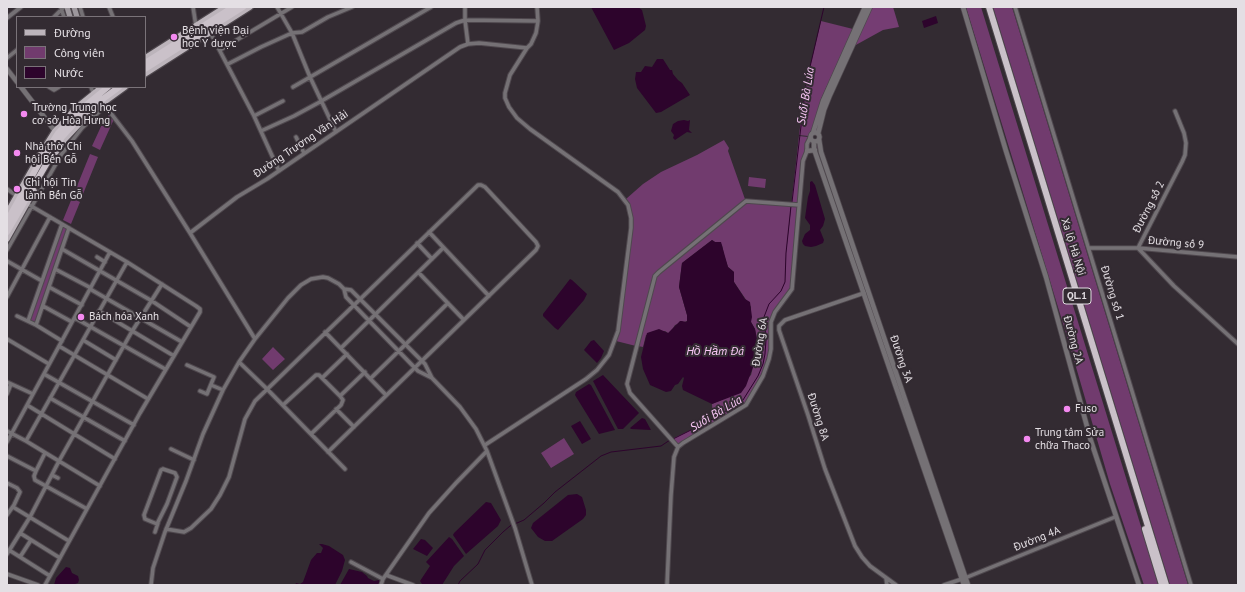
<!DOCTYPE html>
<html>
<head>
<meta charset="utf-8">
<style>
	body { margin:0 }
	#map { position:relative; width:1245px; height:592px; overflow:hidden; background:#332b32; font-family:"PT Sans",sans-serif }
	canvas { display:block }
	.frame { position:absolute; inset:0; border:8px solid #e4dfe4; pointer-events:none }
	.legend { position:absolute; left:16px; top:16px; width:130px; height:72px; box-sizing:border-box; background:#332b32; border:1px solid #7a7379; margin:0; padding:5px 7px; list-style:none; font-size:12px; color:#e4dfe4 }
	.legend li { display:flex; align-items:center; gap:8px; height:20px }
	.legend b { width:20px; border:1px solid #7a7379 }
</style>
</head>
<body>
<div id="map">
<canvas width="1245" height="592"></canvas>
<div class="frame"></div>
<ul class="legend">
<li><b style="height:5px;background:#bcb4bb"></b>Đường</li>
<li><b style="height:11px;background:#713b6e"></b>Công viên</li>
<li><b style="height:11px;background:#2d042c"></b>Nước</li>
</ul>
</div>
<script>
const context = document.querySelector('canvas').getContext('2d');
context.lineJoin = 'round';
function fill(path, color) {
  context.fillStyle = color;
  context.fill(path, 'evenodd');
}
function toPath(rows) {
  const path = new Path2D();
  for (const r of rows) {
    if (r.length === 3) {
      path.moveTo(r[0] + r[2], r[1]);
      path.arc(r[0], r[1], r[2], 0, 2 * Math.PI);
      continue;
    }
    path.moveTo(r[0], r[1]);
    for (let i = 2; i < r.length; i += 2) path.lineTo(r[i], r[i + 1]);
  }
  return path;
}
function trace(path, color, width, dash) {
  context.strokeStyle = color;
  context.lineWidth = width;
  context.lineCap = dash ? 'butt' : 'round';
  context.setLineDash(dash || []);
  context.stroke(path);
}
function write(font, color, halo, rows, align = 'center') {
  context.font = font + ' "PT Sans",sans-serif';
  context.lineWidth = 4;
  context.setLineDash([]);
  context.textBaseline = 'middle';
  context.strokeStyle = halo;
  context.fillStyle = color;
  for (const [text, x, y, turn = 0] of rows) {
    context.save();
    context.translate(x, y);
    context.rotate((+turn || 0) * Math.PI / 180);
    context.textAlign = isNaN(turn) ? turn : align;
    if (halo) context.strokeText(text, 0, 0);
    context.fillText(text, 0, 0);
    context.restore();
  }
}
const green = toPath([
	[966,7,981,7,1159,585,1144,585,1110,484,1069,343],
	[993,7,1012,7,1188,585,1170,585],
	[821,21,853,29,821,99,812,132,808,136,799,135,806,84],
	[110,114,114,119,100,150,92,146,104,120],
	[724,140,729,148,728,151,746,202,791,206,786,253,785,282,781,291,776,297,764,317,766,340,763,364,758,376,743,400,713,419,712,404,730,396,751,375,753,367,757,360,759,350,755,329,751,322,751,307,734,282,734,272,728,267,724,255,722,245,719,242,715,242,712,240,682,263,679,287,687,315,687,321,675,325,670,333,668,333,665,331,646,335,643,347,638,346,658,271,636,346,616,341,619,331,632,218,629,205,626,199,643,184,661,172,697,155],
	[816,143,818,143,818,147,863,280,861,280,816,149],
	[90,154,98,157,83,194,75,191],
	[749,177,766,179,765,188,748,186],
	[72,198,80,202,71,224,63,220],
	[63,226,68,229,35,324,29,320],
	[273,347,285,359,273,370,262,359],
	[564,438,574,454,551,468,541,453]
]);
const forest = toPath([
	[872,7,893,7,899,27,883,30,854,46],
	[799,136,808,137,811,142,806,151,798,204,791,289,774,312,770,321,770,349,765,368,746,404,678,446,672,439,713,419,743,400,758,376,763,364,766,340,764,317,769,304,781,291,785,282,786,253]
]);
const water = toPath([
	[591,7,638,7,642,10,646,26,645,30,629,43,614,50],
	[936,16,938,23,924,28,922,21],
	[657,59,663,59,670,70,672,70,673,74,678,80,682,83,690,95,661,112,656,113,637,88,635,79,636,72,641,72,645,66,652,67],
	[684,120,688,121,690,120,689,130,692,133,687,132,675,140,673,138,674,135,671,131,673,124,678,121],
	[812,181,815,185,825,219,823,226,820,230,824,240,823,243,816,246,811,247,805,246,803,244,802,241,805,234,810,230,810,225,805,218,808,197,810,191,810,182],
	[712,240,715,242,721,242,728,267,734,272,734,282,745,299,750,302,752,317,751,322,755,329,759,350,757,360,753,367,746,386,741,393,712,404,683,390,682,386,684,378,683,377,678,384,675,385,671,391,666,392,650,385,643,369,641,357,647,333,659,329,668,333,680,321,682,321,686,322,687,321,687,315,679,287,682,263],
	[570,279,572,280,587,294,584,300,558,330,555,328,543,316,543,314],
	[594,340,604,351,601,358,597,363,584,350,591,341],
	[603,375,639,413,623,429,618,429,593,381],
	[589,384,591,385,615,430,599,434,575,395,576,392],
	[642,418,645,419,651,430,631,429,630,428],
	[580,421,591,439,582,444,571,426],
	[577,494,582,497,586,510,586,515,583,519,552,541,545,541,538,537,531,528,533,523,568,495],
	[486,502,491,503,501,520,498,526,466,554,453,535,454,533],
	[449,537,452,539,464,556,454,566,442,585,422,584,420,581,430,566,426,562],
	[421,539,425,540,433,548,427,556,413,549],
	[319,544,322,544,329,546,343,555,345,560,342,571,335,585,295,585,296,583,300,584,303,582,311,560,317,553,321,553,323,548],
	[66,567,70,568,72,573,78,576,79,580,78,583,72,585,54,585,56,578],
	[349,569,362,572,367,576,368,578,374,581,379,580,380,581,379,585,340,585]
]);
const stream = toPath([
	[792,202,806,84,824,7],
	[673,439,713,419,743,400,758,376,763,364,765,354,766,340,764,317,769,304,781,291,785,282,786,253,791,206],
	[458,585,460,581,478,564,485,550,503,532,510,526,524,520,544,503,555,492,601,456,611,452,661,446,670,440]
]);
const minor = toPath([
	[80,7,83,17],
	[109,7,113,17],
	[193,7,196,26],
	[277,7,292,33,310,77,336,132],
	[465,7,465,20,468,44],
	[1015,7,1191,585],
	[61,8,64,17],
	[54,17,64,7],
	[7,18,21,7],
	[210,32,254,116,279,171],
	[220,50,292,7],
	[7,58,17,50],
	[228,64,261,47,292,33,302,32,328,17,352,7],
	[49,87,54,90,59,87],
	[91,87,94,95],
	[293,87,431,7],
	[103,103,132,141,190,233,237,197,267,179,460,47,468,44,479,43,527,48,531,44,536,33,538,21,537,7],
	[1175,111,1184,133,1186,143,1185,155,1182,162,1138,248,1174,286,1238,344],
	[254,116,283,101],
	[261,131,294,116,318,103,456,23,465,20,538,21],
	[296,137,304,153],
	[7,189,17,196],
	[26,203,127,262,196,306,200,309,200,312,140,413,45,585],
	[429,232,489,296],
	[190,233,255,339],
	[417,243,432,259],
	[1089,248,1138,248,1238,257],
	[62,249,152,301,191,327],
	[7,250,61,155,82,128,105,106],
	[97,257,105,262],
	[7,261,42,281],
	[55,269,91,288],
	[419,273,464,320],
	[49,287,82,305],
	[90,289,182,342],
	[344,289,351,290,425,364,432,378,460,407,476,429,487,451,515,528,532,585],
	[864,293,785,320,779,326,779,330,808,415,825,469,855,546,862,557,870,566,896,585],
	[7,297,50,217],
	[43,306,72,322],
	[99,311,174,356],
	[17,316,36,325,62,341],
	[75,318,165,369],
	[28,321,62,224],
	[36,325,69,228],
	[325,332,386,395],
	[7,339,49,364],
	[83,340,116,360],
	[59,346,148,399],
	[341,348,443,248],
	[239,362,267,389,345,469],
	[187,365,214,377,207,394,200,391],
	[44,374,134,425],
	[322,378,340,396],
	[371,378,448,303],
	[7,382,33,394],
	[211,385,223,390],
	[7,394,11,384],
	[50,398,125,441],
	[27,405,115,459],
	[283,405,316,375,319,375,322,378,347,354],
	[336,409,354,427],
	[7,431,26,441,100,486],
	[311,434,341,405,343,400,340,396,365,372],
	[26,441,127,262],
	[7,442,110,252],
	[485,445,586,379,597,370,609,355,618,331,631,228,631,218,628,205,618,192,530,129,517,118,509,107,505,98,505,93,510,75,527,48],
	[678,447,630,393,627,384,655,276,659,272,746,201,799,205],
	[171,449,194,460],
	[7,456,36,471,34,476,35,480,87,509],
	[163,469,175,473,177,477,167,504,157,524,145,519,144,515,161,470,163,469],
	[36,471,45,453],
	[52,475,58,478],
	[7,483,17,488,20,492,14,505,7,515],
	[13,507,69,541],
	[166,529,184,532,191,528,211,509,220,495,229,477,245,419,255,401,478,185,481,185,485,187,536,242,538,246,536,250,328,452],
	[155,532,158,523],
	[20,533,60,558],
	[9,550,50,576],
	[7,554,30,517,59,461,131,333,162,284],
	[20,557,31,540],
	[351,562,383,579,429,513,456,483,487,451],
	[7,574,38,585],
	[386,575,413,585],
	[886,578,887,585],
	[965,578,1115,517],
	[151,585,153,568,165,532,186,481,203,434,223,390,239,362,255,339,288,298,301,285,311,279,323,277,328,278,339,284,344,289,346,297,415,368,418,371,432,378],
	[381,585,383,579],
	[667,585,671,495,674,457,678,447,683,443,746,405,763,376,769,359,771,349,771,322,775,312,792,289,803,161,807,151,807,144,810,138],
	[944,585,962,579]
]);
const tertiary = toPath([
	[963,7,1006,151,1046,277,1091,441,1139,585],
	[7,69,17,82],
	[21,87,55,131],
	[815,137,4.5],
	[813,133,823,101,865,7],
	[818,134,824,110,830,95,870,7],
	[819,139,821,152,968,585],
	[814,142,814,149,964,585],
	[807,151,815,150]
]);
const secondary = toPath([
	[67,7,70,17],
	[74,7,77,17]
]);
const primary = toPath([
	[145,58,225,7],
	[145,74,250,7],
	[56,152,65,139,82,121,103,103,125,87],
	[7,213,43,150,55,131,76,108,102,87],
	[7,239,34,191]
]);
const trunk = toPath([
	[989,7,1166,585],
	[145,63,233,7],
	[145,69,243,7],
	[7,221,42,158,58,133,80,110,108,87],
	[7,232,62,137,84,113,119,87],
	[1145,529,1162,585]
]);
const markers = [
	[174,37,4,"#f489f0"],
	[24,114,4,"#f489f0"],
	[17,153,4,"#f489f0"],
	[17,189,4,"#f489f0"],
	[81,317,4,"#f489f0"],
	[1067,409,4,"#f489f0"],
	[1027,439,4,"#f489f0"]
];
const shields = [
	[1077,296,28]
];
const shieldNames = [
	["QL.1",1077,296]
];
const poiNames = [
	["Bệnh viện Đại",182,31],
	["học Y dược",182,44],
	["Trường Trung học",32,108],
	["cơ sở Hòa Hưng",32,121],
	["Nhà thờ Chi",25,147],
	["hội Bến Gỗ",25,160],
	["Chi hội Tin",25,183],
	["lành Bến Gỗ",25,196],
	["Bách hóa Xanh",89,317],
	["Fuso",1075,409],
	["Trung tâm Sửa",1035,433],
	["chữa Thaco",1035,446]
];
const streetNames = [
	["Đường Trương Văn Hải",301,144,-34],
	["Đường số 2",1149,207,-63],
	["Đường số 9",1176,243,5],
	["Xa lộ Hà Nội",1073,247,73],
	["Đường số 1",1112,293,73],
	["Đường 2A",1073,340,75],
	["Đường 6A",760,342,-81],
	["Đường 3A",901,359,71],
	["Đường 8A",818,417,72],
	["Đường 4A",1037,539,-22]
];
const waterNames = [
	["Suối Bà Lúa",806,96,-81],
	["Hồ Hầm Đá",715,352],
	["Suối Bà Lúa",716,414,-31]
];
fill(green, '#713b6e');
fill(forest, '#753d73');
fill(water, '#2d042c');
trace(stream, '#2d042c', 1);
trace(minor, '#4f484e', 5.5);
trace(tertiary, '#4f484e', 6);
trace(secondary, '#4f484e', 7);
trace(primary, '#4f484e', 8);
trace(trunk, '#4f484e', 8);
trace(minor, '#757175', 3.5);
trace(tertiary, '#757175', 4.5);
trace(secondary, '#9d979d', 5);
trace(primary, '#bcb4bb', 5.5);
trace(trunk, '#cac1c9', 6);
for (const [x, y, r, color] of markers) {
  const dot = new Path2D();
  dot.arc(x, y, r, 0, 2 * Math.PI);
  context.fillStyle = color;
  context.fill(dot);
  trace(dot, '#332b32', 1.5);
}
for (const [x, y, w] of shields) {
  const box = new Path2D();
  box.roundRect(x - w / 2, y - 8, w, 16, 3);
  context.fillStyle = '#332b32';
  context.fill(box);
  trace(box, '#e4dfe4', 1);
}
write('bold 10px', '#e4dfe4', null, shieldNames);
write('11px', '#e4dfe4', '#332b32', poiNames, 'left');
write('11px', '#e4dfe4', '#332b32', streetNames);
write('italic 12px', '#f9c7f6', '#332b32', waterNames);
</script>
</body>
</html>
